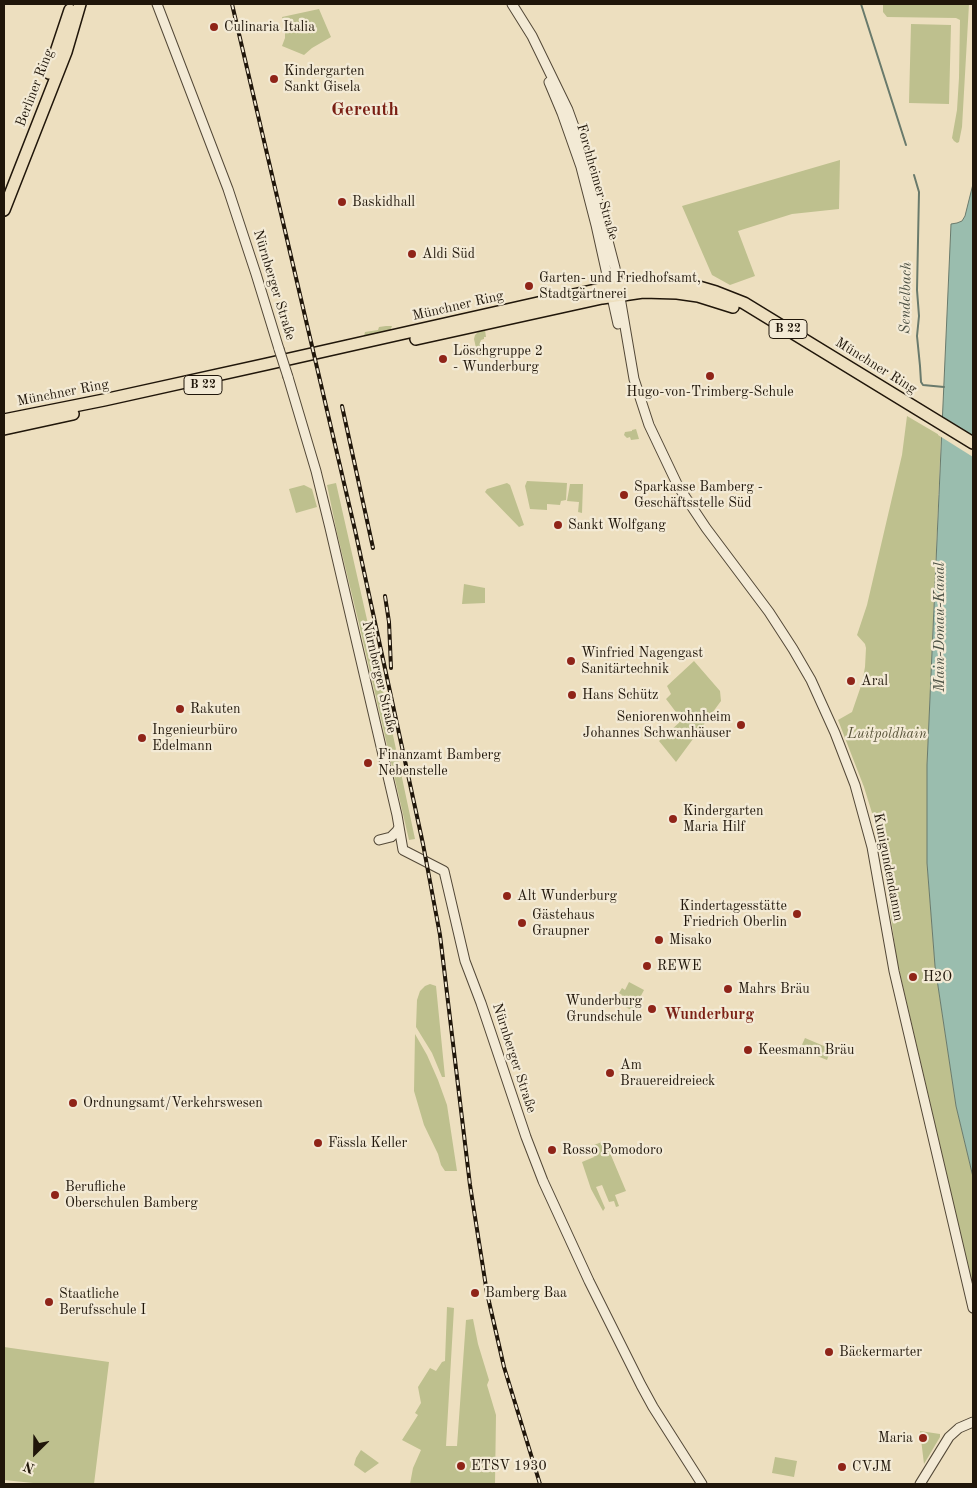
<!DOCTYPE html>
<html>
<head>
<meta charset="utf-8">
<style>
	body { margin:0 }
	#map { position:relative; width:977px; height:1488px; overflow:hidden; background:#eddfbf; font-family:"Old Standard TT",serif }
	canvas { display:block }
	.frame { position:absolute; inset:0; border:5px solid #20160a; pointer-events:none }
	.north { position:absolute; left:10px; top:1428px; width:50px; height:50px; -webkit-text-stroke:4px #f3ead5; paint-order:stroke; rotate:203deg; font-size:14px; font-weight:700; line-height:20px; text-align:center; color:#20160a }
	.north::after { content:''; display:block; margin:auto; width:18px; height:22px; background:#20160a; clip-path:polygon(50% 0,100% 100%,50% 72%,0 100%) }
</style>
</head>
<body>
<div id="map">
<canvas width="977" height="1488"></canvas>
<div class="frame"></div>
<div class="north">N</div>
</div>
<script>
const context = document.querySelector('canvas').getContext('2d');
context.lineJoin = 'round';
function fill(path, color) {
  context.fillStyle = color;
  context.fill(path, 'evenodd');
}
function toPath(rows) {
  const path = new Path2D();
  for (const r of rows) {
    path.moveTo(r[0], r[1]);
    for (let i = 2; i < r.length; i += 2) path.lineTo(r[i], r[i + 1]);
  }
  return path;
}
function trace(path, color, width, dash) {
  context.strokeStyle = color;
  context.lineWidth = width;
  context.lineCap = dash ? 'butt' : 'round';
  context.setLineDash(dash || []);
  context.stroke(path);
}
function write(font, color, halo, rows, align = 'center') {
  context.font = font + ' "Old Standard TT",serif';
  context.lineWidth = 4.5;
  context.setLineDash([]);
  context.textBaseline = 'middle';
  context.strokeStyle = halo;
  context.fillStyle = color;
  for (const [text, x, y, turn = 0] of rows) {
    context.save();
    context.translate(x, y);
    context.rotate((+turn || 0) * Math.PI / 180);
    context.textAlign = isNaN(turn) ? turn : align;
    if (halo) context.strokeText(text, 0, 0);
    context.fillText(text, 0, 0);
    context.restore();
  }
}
const green = toPath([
	[883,4,969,4,962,127,959,142,957,143,954,141,952,138,957,110,959,78,960,20,956,18,887,17,883,12],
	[319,9,331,37,312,48,304,55,282,46,285,38,285,27,282,17],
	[911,24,951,25,949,104,909,103],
	[840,160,839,209,792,214,738,231,755,276,730,285,712,275,682,206],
	[386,326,392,326,390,331,364,336,365,332,378,330,379,327],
	[485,330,486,337,484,337,484,339,481,340,480,343,482,347,476,348,474,339,475,335,478,332],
	[907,416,941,436,927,765,927,863,935,966,956,1106,973,1177,973,1287,897,961,880,839,864,787,838,720,852,712,862,683,865,667,866,648,865,644,857,635,867,605,902,455],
	[636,429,639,439,631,440,630,437,627,438,624,435,625,432,632,431,632,430],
	[527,481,567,483,566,500,561,501,560,505,547,504,547,510,530,509,525,486],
	[336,483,390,721,415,839,409,840,359,624,337,533,327,485],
	[507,483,510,485,524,525,519,527,485,492,487,489],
	[570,484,583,484,582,513,578,512,579,502,567,501],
	[304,485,312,489,317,507,296,513,289,489],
	[464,584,485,588,485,603,462,604],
	[694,661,720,691,721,701,676,762,659,741,682,720,666,699,671,694,667,686],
	[629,982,644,990,633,1011,618,1003,622,995,619,993,622,988,625,990],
	[430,984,436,986,445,1077,442,1077,432,1053,416,1027,417,1000,420,991,425,986],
	[415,1034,427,1055,438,1080,447,1105,457,1171,445,1171,441,1165,438,1154,424,1125,414,1091],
	[805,1038,831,1049,827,1060,800,1049],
	[605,1141,626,1191,615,1195,619,1206,616,1207,614,1201,609,1202,602,1185,596,1187,605,1208,603,1211,591,1189,582,1162,594,1157,593,1153,589,1154,585,1148],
	[447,1307,454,1308,446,1446,457,1446,466,1320,473,1319,478,1344,489,1380,487,1385,496,1415,495,1484,410,1484,413,1468,421,1450,402,1440,418,1415,415,1413,421,1403,418,1387,430,1368,436,1371,442,1362,445,1361],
	[4,1347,109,1362,94,1484,43,1484,4,1480],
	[920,1431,940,1434,940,1437,924,1464],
	[361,1450,379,1463,365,1473,354,1465,356,1458],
	[775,1457,797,1461,794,1477,772,1473]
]);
const water = toPath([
	[973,184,973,1177,956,1106,935,966,927,863,927,765,951,224,957,223,962,221,965,216,973,184]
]);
const pier = toPath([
	[939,415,973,436,973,457,938,435]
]);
const stream = toPath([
	[861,4,906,145],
	[914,175,919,192,917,290,919,316,917,336,920,366,921,382,923,385,944,387]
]);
const minor = toPath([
	[157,4,228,189,256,274,279,349],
	[512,4,532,36,568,110,589,168,615,268,634,379,649,425,678,486,706,528,769,612,793,649,811,680,835,733,855,785,872,847,894,971,973,1308],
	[549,82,562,113,581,167,596,225,618,324],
	[288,377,316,471,330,528,397,815,403,850,444,871,465,961,481,1003,526,1137,543,1181,589,1281,641,1385,653,1407,702,1484],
	[379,840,391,837,397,831,399,827],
	[920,1484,949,1437,959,1428,973,1422]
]);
const major = toPath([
	[49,73,70,10],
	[4,210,66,52,80,4],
	[416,339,602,298,643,292,677,293,698,296,733,307],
	[4,420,104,400,267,364,600,289,625,285,651,283,674,284,699,287,716,292,744,303,973,443],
	[4,429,73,414]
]);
const rail = toPath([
	[232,4,355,530,423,844,440,935,470,1185,487,1293,504,1367,540,1484],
	[342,406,373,548],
	[385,596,389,622,391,668]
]);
const minorBridge = toPath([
	[279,349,288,377]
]);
const markers = [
	[214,27,5,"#8f2418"],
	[274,79,5,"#8f2418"],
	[342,202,5,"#8f2418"],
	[412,254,5,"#8f2418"],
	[529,286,5,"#8f2418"],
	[443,359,5,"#8f2418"],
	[710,376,5,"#8f2418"],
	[624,495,5,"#8f2418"],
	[558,525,5,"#8f2418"],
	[571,661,5,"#8f2418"],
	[851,681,5,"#8f2418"],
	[572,695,5,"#8f2418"],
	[180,709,5,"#8f2418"],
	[741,725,5,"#8f2418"],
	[142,738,5,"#8f2418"],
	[368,763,5,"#8f2418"],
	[673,819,5,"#8f2418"],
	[507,896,5,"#8f2418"],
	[797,914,5,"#8f2418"],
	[522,923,5,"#8f2418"],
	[659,940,5,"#8f2418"],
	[647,966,5,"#8f2418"],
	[913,977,5,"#8f2418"],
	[728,989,5,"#8f2418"],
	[652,1009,5,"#8f2418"],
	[748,1050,5,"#8f2418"],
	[610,1073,5,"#8f2418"],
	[73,1103,5,"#8f2418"],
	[318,1143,5,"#8f2418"],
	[552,1150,5,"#8f2418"],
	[55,1195,5,"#8f2418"],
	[475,1293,5,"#8f2418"],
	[49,1302,5,"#8f2418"],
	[829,1352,5,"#8f2418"],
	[923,1438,5,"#8f2418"],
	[461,1466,5,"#8f2418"],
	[842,1467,5,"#8f2418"]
];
const shields = [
	[788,329,38],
	[203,385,38]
];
const shieldNames = [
	["B 22",788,329],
	["B 22",203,385]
];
const poiNames = [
	["Culinaria Italia",224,27],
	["Kindergarten",284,71],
	["Sankt Gisela",284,87],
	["Baskidhall",352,202],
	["Aldi Süd",422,254],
	["Garten- und Friedhofsamt,",539,278],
	["Stadtgärtnerei",539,294],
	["Löschgruppe 2",453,351],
	["- Wunderburg",453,367],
	["Hugo-von-Trimberg-Schule",710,392,"center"],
	["Sparkasse Bamberg -",634,487],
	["Geschäftsstelle Süd",634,503],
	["Sankt Wolfgang",568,525],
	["Winfried Nagengast",581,653],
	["Sanitärtechnik",581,669],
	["Aral",861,681],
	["Hans Schütz",582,695],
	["Rakuten",190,709],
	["Seniorenwohnheim",731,717,"right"],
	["Johannes Schwanhäuser",731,733,"right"],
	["Ingenieurbüro",152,730],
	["Edelmann",152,746],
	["Finanzamt Bamberg",378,755],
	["Nebenstelle",378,771],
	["Kindergarten",683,811],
	["Maria Hilf",683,827],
	["Alt Wunderburg",517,896],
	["Kindertagesstätte",787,906,"right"],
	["Friedrich Oberlin",787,922,"right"],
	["Gästehaus",532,915],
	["Graupner",532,931],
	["Misako",669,940],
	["REWE",657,966],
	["H2O",923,977],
	["Mahrs Bräu",738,989],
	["Wunderburg",642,1001,"right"],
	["Grundschule",642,1017,"right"],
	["Keesmann Bräu",758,1050],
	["Am",620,1065],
	["Brauereidreieck",620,1081],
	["Ordnungsamt/Verkehrswesen",83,1103],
	["Fässla Keller",328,1143],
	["Rosso Pomodoro",562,1150],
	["Berufliche",65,1187],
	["Oberschulen Bamberg",65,1203],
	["Bamberg Baa",485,1293],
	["Staatliche",59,1294],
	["Berufsschule I",59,1310],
	["Bäckermarter",839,1352],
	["Maria",913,1438,"right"],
	["ETSV 1930",471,1466],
	["CVJM",852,1467]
];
const streetNames = [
	["Berliner Ring",35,88,-69],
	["Forchheimer Straße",597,182,74],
	["Nürnberger Straße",274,285,73],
	["Münchner Ring",458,306,-13],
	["Münchner Ring",876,366,32],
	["Münchner Ring",63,393,-11],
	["Nürnberger Straße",379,677,77],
	["Kunigundendamm",888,867,79],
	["Nürnberger Straße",514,1058,72]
];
const parkNames = [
	["Luitpoldhain",887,734]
];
const waterNames = [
	["Sendelbach",906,298,-89],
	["Main-Donau-Kanal",940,627,-90]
];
const quarterNames = [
	["Wunderburg",709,1015]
];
const districtNames = [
	["Gereuth",365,110]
];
fill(green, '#bec08e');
fill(water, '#9abdae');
trace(water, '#697a6c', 1);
fill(pier, '#eddfbf');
trace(stream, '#697a6c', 2);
trace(minor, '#534837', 11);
trace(major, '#20160a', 14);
trace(minor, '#f3ead5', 9);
trace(major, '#eddfbf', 11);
trace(rail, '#20160a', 4);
trace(rail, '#f3ead5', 2, [5.5]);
trace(minorBridge, '#534837', 11, []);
trace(minorBridge, '#f3ead5', 9);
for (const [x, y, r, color] of markers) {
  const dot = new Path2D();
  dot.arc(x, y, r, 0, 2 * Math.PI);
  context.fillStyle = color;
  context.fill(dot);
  trace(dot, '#f3ead5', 2);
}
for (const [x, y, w] of shields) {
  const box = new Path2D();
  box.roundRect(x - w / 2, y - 9.5, w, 19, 4);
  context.fillStyle = '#f3ead5';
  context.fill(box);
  trace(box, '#20160a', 1);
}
write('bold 12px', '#20160a', null, shieldNames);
write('14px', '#20160a', '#f3ead5', poiNames, 'left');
write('14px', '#20160a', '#f3ead5', streetNames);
write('italic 14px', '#575238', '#f3ead5', parkNames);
write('italic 15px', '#4b5043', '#f3ead5', waterNames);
write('bold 16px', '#7a1f14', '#f3ead5', quarterNames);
write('bold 19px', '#7a1f14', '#f3ead5', districtNames);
</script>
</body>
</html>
